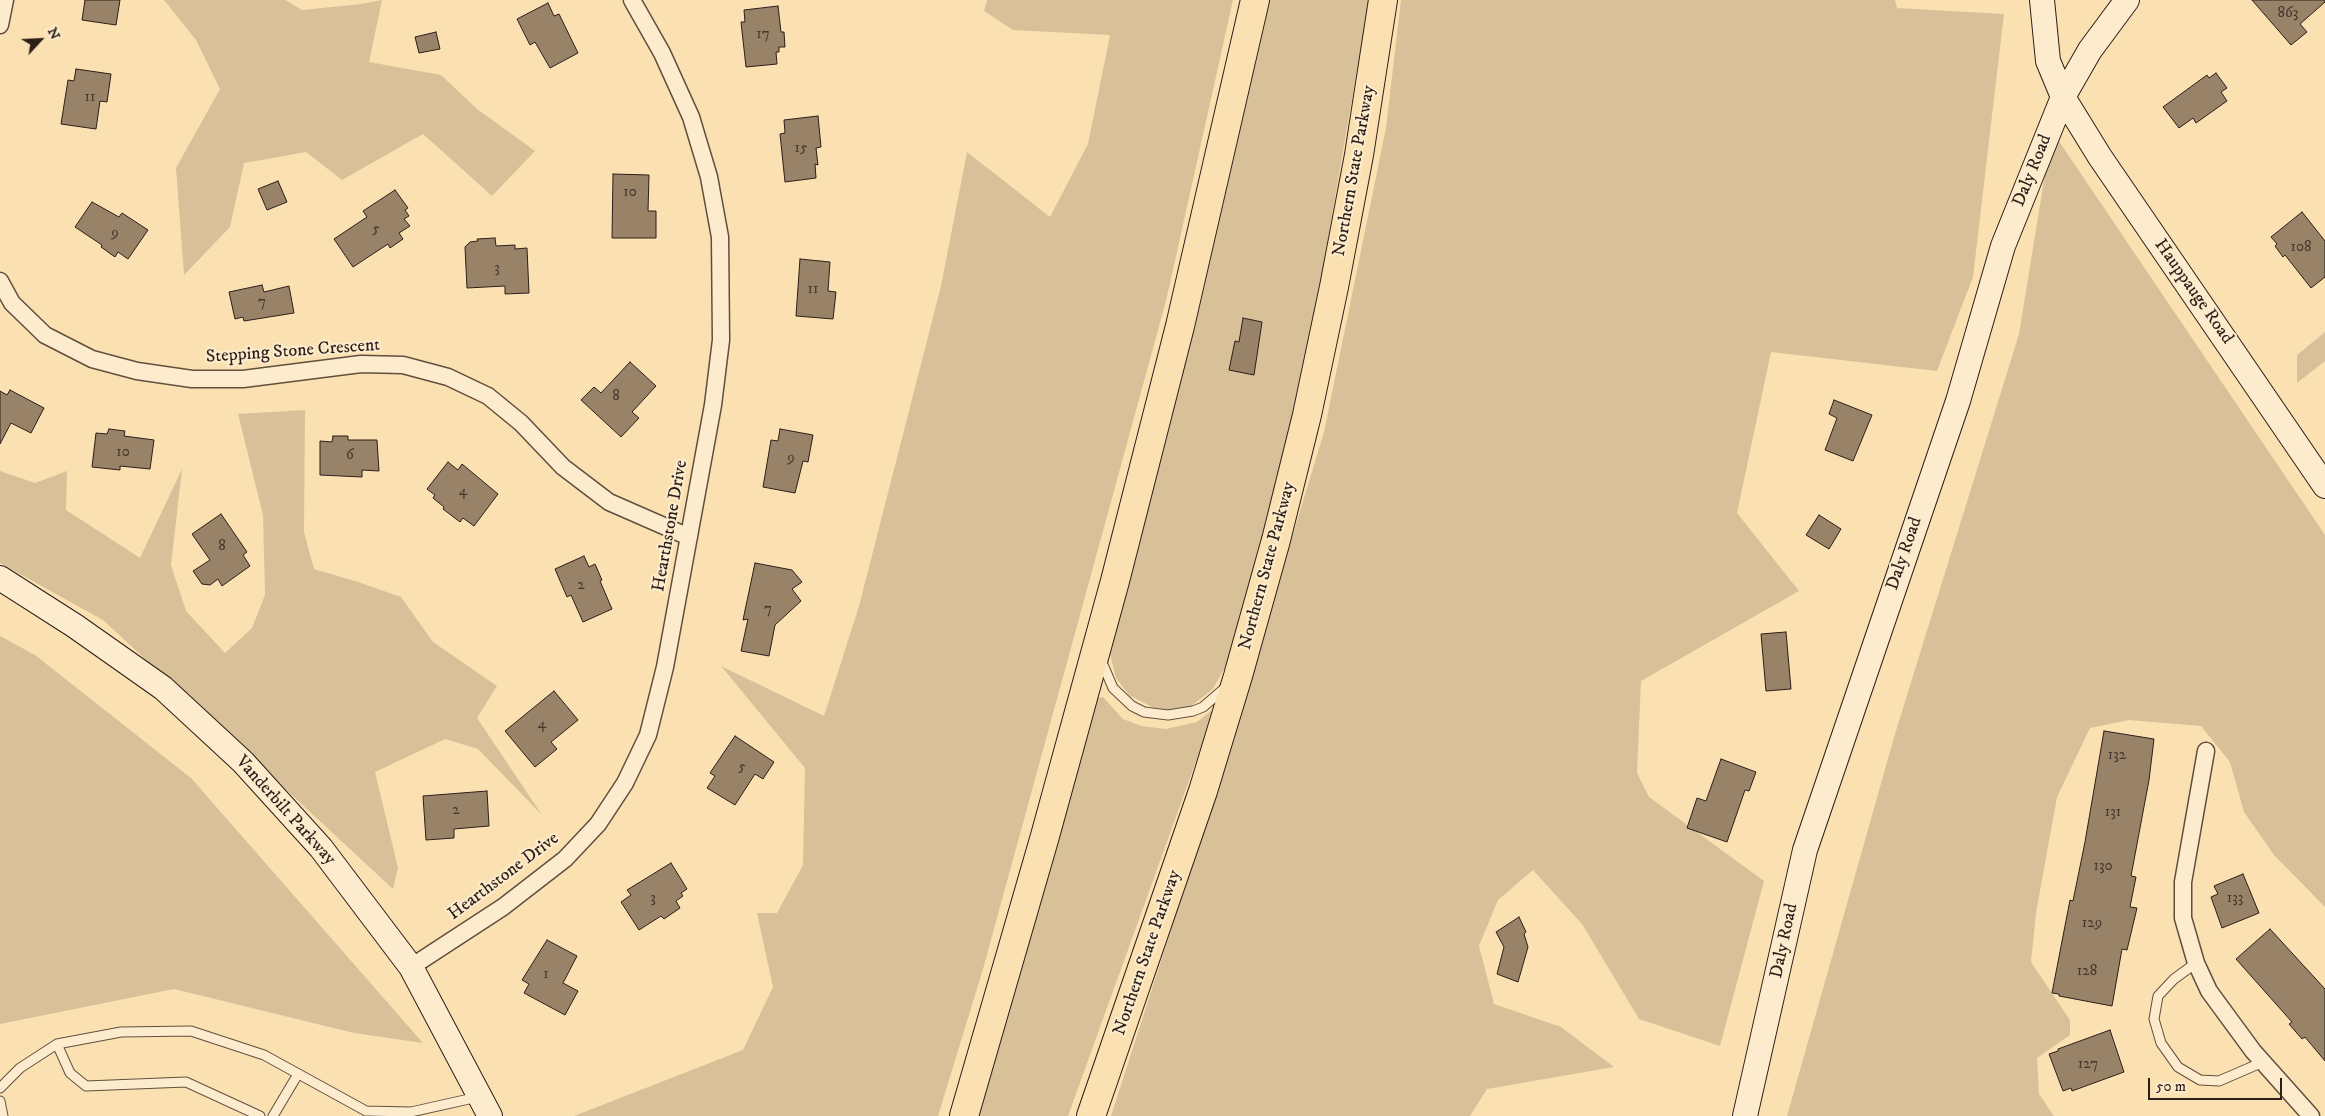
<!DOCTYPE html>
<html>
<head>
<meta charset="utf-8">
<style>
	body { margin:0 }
	#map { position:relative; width:2325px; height:1116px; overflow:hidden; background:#fbe1b2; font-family:"IM FELL DW Pica",serif }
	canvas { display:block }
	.north { position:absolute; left:15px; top:15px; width:50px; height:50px; -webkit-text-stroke:4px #fceccd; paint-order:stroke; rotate:65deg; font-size:14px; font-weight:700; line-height:20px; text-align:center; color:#2c1e19 }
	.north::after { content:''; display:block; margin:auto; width:18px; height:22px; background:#2c1e19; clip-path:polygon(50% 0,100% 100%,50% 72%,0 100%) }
	.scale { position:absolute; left:2148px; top:1078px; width:134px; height:22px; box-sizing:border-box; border:2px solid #2c1e19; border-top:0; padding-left:6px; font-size:15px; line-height:18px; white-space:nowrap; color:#2c1e19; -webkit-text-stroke:4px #fceccd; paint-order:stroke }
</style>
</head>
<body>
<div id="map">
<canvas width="2325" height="1116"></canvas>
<div class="north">N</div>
<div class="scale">50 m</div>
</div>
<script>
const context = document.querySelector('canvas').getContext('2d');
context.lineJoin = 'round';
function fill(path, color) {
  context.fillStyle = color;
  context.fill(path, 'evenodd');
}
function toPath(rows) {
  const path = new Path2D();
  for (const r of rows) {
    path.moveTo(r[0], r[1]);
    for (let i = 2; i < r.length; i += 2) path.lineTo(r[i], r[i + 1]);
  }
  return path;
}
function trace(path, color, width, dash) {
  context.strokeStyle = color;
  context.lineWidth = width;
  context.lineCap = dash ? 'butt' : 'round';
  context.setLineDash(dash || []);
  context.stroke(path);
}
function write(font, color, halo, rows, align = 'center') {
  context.font = font + ' "IM FELL DW Pica",serif';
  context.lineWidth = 4;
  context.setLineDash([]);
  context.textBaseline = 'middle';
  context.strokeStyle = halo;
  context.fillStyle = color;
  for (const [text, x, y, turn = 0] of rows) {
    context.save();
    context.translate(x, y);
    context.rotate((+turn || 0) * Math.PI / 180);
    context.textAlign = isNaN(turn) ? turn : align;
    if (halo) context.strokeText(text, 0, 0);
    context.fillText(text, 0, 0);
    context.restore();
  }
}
const green = toPath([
	[164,0,285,0,302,10,361,4,382,0,369,62,441,75,477,109,535,151,492,196,423,134,342,180,306,152,244,163,230,227,184,275,176,168,220,89,196,40],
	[987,0,1233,0,1166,301,983,969,938,1116,574,1116,743,1050,773,987,757,913,777,913,803,865,805,768,721,666,824,716,859,606,941,286,967,152,1050,217,1088,144,1110,35,1013,30,984,11],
	[1265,0,1369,0,1307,360,1243,611,1225,667,1213,689,1191,706,1171,710,1154,708,1129,695,1116,678,1109,650],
	[1401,0,1895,0,1897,8,2004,14,1973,277,1937,371,1771,352,1737,513,1799,591,1641,681,1637,773,1649,797,1764,881,1720,1046,1639,1019,1582,924,1533,870,1498,900,1479,946,1494,1004,1561,1027,1614,1067,1487,1089,1470,1116,1111,1116,1209,812,1324,432,1386,128],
	[2052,131,2325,535,2325,907,2274,855,2244,812,2230,762,2201,726,2129,720,2090,728,2057,797,2036,913,2031,962,2070,1020,2070,1035,2037,1058,2039,1094,2054,1116,1787,1116,1895,734,2019,334],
	[2325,332,2325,361,2297,383,2297,355],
	[305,410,304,532,314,569,358,582,401,597,433,642,497,686,477,718,542,815,478,749,445,739,375,772,398,868,393,889,103,620,0,563,0,471,35,483,67,471,66,510,140,558,182,469,171,565,186,611,225,653,252,628,265,595,263,515,238,414],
	[0,636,35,655,191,778,423,1043,354,1033,174,989,0,1024],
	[1103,697,1123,719,1141,726,1166,729,1197,722,1212,710,1212,717,1068,1116,977,1116,1083,740,1097,698]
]);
const building = toPath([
	[85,0,120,0,116,25,82,20,85,0],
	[2252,0,2325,0,2325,2,2300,24,2307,32,2291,45,2252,0],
	[548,3,554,16,559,14,578,53,550,68,535,42,530,45,517,19,548,3],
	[778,6,781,32,784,32,785,47,779,47,779,52,776,52,777,64,746,67,741,22,745,22,744,10,778,6],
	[436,32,440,49,419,53,415,37,436,32],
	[76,69,111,74,107,102,100,101,96,129,61,124,68,80,74,81,76,69],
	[2216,73,2227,88,2221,92,2227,101,2196,123,2193,118,2179,128,2163,107,2207,75,2209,78,2216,73],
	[818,116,821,147,816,148,818,165,815,164,816,178,785,182,780,134,785,133,784,120,818,116],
	[613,174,649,175,648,211,656,211,656,238,612,238,613,174],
	[278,181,287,202,267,210,258,189,278,181],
	[395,190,408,208,405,210,409,216,404,219,410,226,399,233,403,239,390,248,388,244,353,267,334,239,367,217,363,211,395,190],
	[92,202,119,217,122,213,148,230,128,259,118,252,115,257,101,247,102,245,75,227,92,202],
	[2302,212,2325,241,2325,277,2311,288,2285,255,2283,257,2275,246,2277,244,2271,237,2302,212],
	[495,238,496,246,515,245,515,249,527,248,529,293,505,294,505,286,467,288,465,247,470,242,478,241,477,239,495,238],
	[800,259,830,262,828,291,836,292,833,319,796,316,800,259],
	[262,285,264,292,289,286,294,313,244,321,243,317,235,319,229,292,262,285],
	[1243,318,1262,322,1254,375,1229,370,1235,341,1239,342,1243,318],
	[630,362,656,386,632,412,639,418,621,437,581,400,594,387,601,393,630,362],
	[10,390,44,408,31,433,11,423,0,444,0,391,7,395,10,390],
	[1834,400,1872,415,1853,461,1825,450,1837,418,1829,414,1834,400],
	[109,429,125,431,124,436,154,440,150,469,120,466,120,470,92,467,96,433,107,434,109,429],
	[780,429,813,435,808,462,803,461,795,493,763,487,771,440,778,441,780,429],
	[333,436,348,436,348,440,377,440,379,471,362,470,362,477,320,475,320,441,332,442,333,436],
	[448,462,458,470,462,464,498,494,474,526,463,518,460,522,443,509,444,507,433,498,435,495,427,489,448,462],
	[221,514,247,552,243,555,250,566,222,586,218,579,210,585,202,584,193,571,210,560,192,534,221,514],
	[1819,515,1841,529,1829,549,1806,535,1819,515],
	[584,556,589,567,595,564,602,580,600,581,612,609,583,622,571,595,567,597,555,569,584,556],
	[755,563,792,570,802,582,792,589,801,601,775,625,769,656,741,651,748,619,743,620,755,563],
	[1786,632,1791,689,1766,691,1761,634,1786,632],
	[554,691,578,720,551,742,557,749,535,767,505,731,554,691],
	[2104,731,2154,739,2149,780,2131,876,2136,877,2130,907,2137,908,2127,950,2122,949,2112,1006,2059,996,2059,994,2052,993,2070,900,2073,901,2085,842,2104,731],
	[735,736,774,762,763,779,755,774,735,805,707,788,715,776,710,773,735,736],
	[1721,759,1756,772,1749,791,1745,790,1727,842,1687,828,1697,798,1706,801,1721,759],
	[487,791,489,826,454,829,454,838,426,840,423,796,487,791],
	[671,863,687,889,681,893,683,896,676,901,680,908,664,919,661,916,639,930,621,902,631,895,627,890,671,863],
	[2243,874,2259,913,2222,928,2211,897,2218,894,2214,886,2243,874],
	[1519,917,1526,932,1524,934,1528,947,1518,982,1497,974,1504,947,1496,932,1519,917],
	[2270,929,2325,989,2325,1061,2305,1037,2302,1039,2289,1024,2292,1022,2236,959,2270,929],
	[547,940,577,956,563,983,578,991,565,1015,524,993,529,984,522,980,547,940],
	[2110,1030,2124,1072,2072,1091,2071,1088,2063,1091,2049,1054,2058,1051,2058,1049,2110,1030]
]);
const lane = toPath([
	[1101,660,1113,688,1132,706,1144,712,1168,715,1193,711,1203,707,1225,688],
	[2196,963,2174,979,2158,996,2154,1019,2161,1043,2178,1067,2200,1080,2219,1081,2263,1062],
	[57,1044,70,1073,86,1086,186,1082,260,1116],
	[0,1088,20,1068,57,1044,121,1032,191,1031,264,1055,366,1111,411,1112,478,1097],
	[0,1101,3,1116],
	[273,1116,298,1074]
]);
const street = toPath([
	[0,25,5,0],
	[0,281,12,303,45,335,92,359,137,371,192,379,243,379,361,364,403,365,448,377,488,396,521,423,563,467,609,502,689,537],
	[2206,751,2183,882,2183,918,2196,963,2209,991,2253,1051,2311,1116],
	[411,967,503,907,565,859,598,824,625,783,648,735,665,667,713,405,721,340,720,237,709,177,691,117,662,53,632,0]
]);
const secondary = toPath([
	[2042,0,2048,61,2063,97,2100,157,2325,486],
	[0,578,75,626,163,688,243,762,321,848,411,967,490,1116],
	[1745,1116,1805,850,1958,401,2003,246,2063,97,2090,50,2127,0]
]);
const highway = toPath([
	[964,1116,1045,836,1115,581,1180,326,1255,0],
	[1091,1116,1203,791,1238,676,1276,540,1307,415,1334,287,1359,155,1383,0]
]);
const numberNames = [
	["863",2288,14],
	["17",763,35],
	["11",90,98],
	["15",801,149],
	["10",630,193],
	["5",376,230],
	["9",115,234],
	["108",2301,248],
	["3",497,269],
	["11",813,290],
	["7",262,303],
	["8",616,397],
	["10",123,453],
	["6",350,456],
	["9",791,459],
	["4",463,492],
	["8",222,547],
	["2",581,586],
	["7",768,610],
	["4",542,725],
	["132",2117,756],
	["5",742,768],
	["2",456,811],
	["131",2113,813],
	["130",2103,867],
	["3",653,899],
	["133",2235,899],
	["129",2092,924],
	["128",2087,972],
	["1",546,975],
	["127",2088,1065]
];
const streetNames = [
	["Northern State Parkway",1355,171,-80],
	["Daly Road",2033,171,-68],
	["Hauppauge Road",2193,292,55],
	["Stepping Stone Crescent",293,352,-4],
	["Hearthstone Drive",671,526,-80],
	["Daly Road",1905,554,-71],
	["Northern State Parkway",1268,566,-75],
	["Vanderbilt Parkway",285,811,48],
	["Hearthstone Drive",504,877,-37],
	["Daly Road",1785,941,-78],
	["Northern State Parkway",1148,953,-71]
];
fill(green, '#d8c098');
fill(building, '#988369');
trace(building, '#2c1e19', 1);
trace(lane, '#604f3f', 11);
trace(street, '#604f3f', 19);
trace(secondary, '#2c1e19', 26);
trace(highway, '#2c1e19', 30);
trace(lane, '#fceccd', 9);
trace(street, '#fceccd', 16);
trace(secondary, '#fceccd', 24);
trace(highway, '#fbe1b2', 28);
write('15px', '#47372d', null, numberNames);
write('18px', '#2c1e19', '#fceccd', streetNames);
</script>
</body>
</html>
